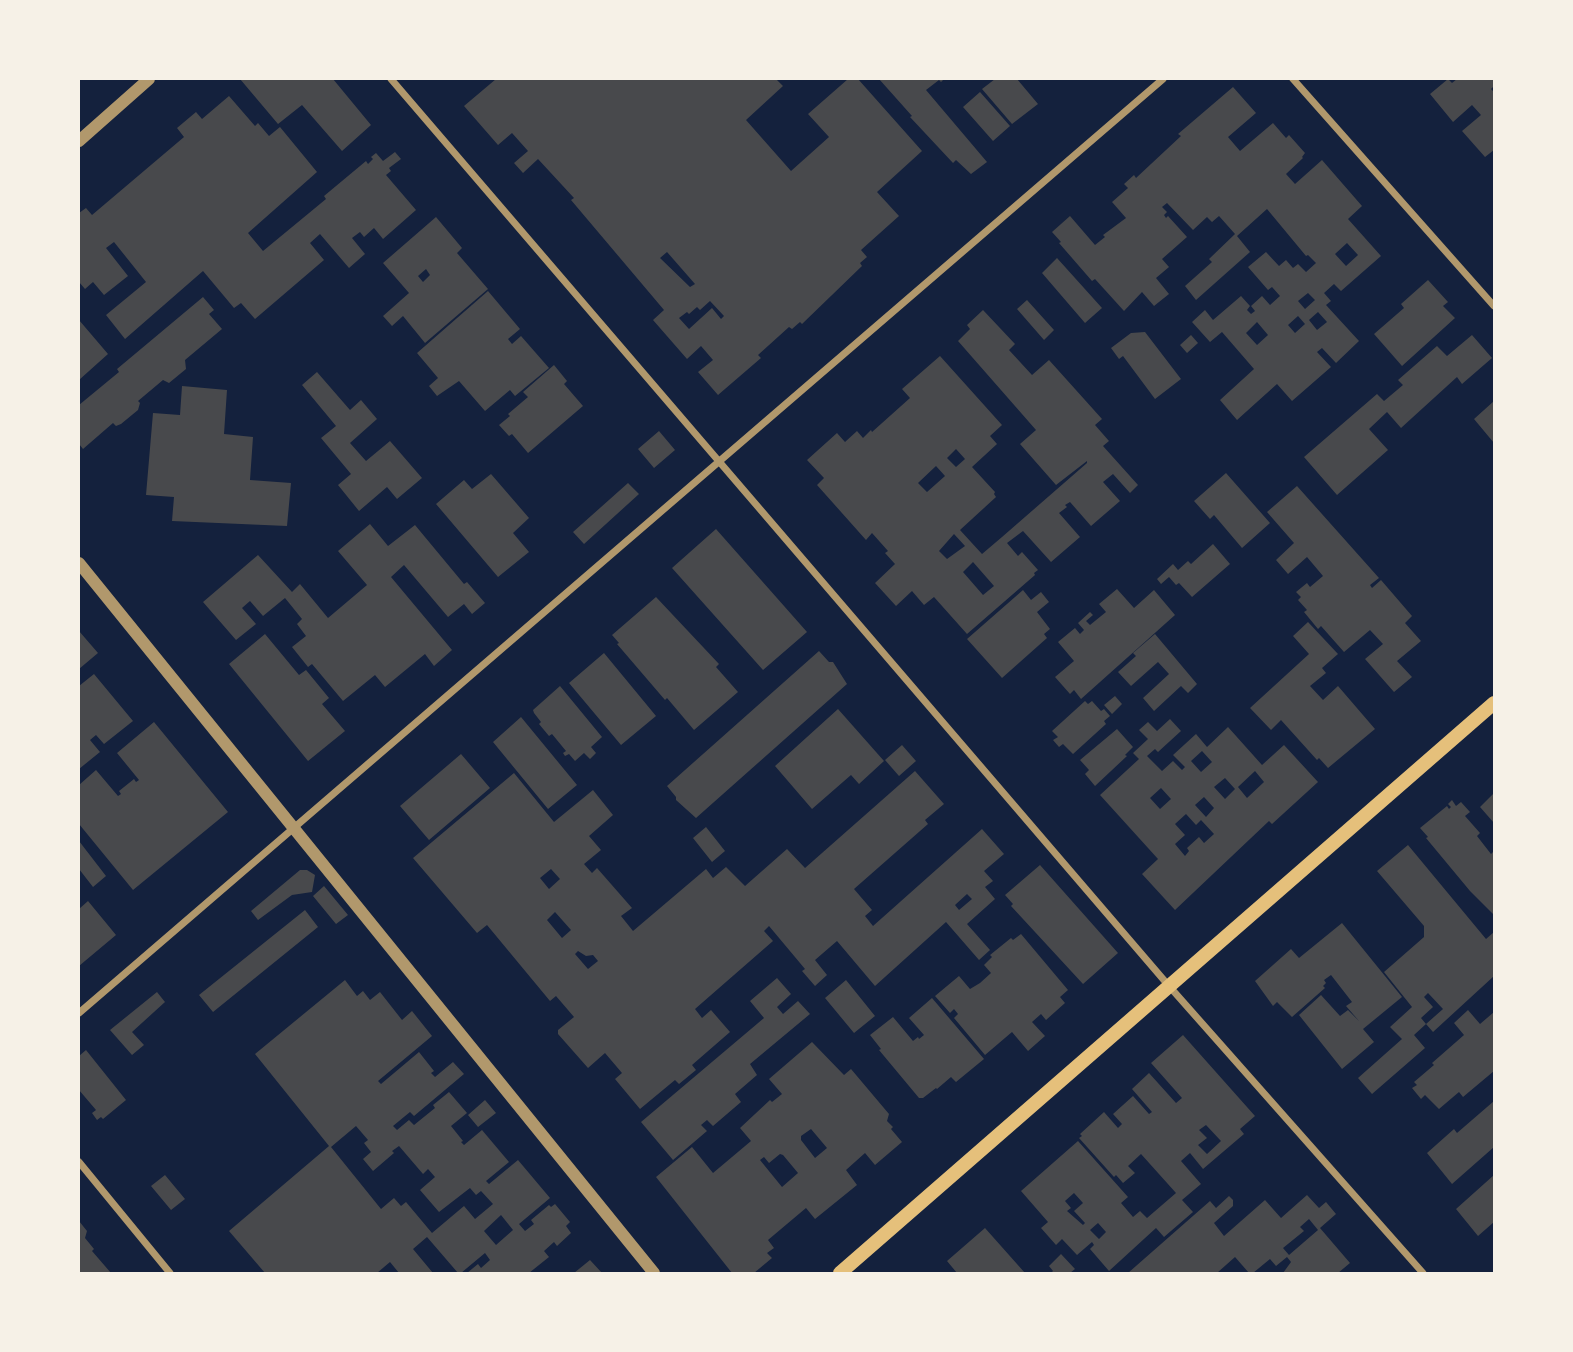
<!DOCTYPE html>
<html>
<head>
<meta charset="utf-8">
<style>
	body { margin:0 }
	#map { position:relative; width:1573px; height:1352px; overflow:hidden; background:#14213d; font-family:"Public Sans",sans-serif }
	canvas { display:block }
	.frame { position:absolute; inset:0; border:80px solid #f6f1e7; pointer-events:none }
</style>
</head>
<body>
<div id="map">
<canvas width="1573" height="1352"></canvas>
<div class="frame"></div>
</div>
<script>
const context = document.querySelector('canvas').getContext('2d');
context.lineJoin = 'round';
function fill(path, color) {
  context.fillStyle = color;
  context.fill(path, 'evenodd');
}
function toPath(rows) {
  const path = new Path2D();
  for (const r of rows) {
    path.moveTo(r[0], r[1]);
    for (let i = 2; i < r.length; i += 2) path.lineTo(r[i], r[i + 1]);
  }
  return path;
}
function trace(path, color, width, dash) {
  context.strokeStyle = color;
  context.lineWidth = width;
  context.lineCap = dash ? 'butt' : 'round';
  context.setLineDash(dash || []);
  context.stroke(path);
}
const building = toPath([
	[240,79,333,79,371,125,342,151,302,105,278,124],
	[496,79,776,79,783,86,746,120,791,171,829,137,808,114,848,79,858,79,922,151,877,192,899,216,861,250,867,257,860,263,862,266,802,324,800,322,792,329,789,327,758,355,761,358,718,395,698,372,713,360,701,346,687,359,653,320,664,310,571,200,574,198,538,159,523,173,514,163,528,151,512,133,498,145,464,106],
	[667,252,695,284,690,287,660,258],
	[710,301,724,316,721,319,712,308,689,329,679,318,687,312,689,314,697,307,700,310],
	[879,79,944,79,941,82,939,80,926,90,987,162,971,174,956,160,953,163,910,117,912,116],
	[995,79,1017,79,1038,104,1012,124,982,89],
	[1448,79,1452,83,1457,79,1494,79,1494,86,1491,89,1494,92,1494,150,1485,157,1462,131,1481,115,1472,105,1453,122,1430,94],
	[1233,87,1256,113,1228,137,1240,151,1273,123,1286,138,1289,135,1305,153,1302,157,1303,158,1286,174,1295,184,1322,160,1362,206,1348,219,1381,256,1341,291,1334,284,1324,293,1331,301,1326,305,1359,341,1336,363,1322,348,1317,352,1331,367,1292,401,1277,384,1237,420,1220,400,1254,369,1222,332,1210,342,1192,322,1205,310,1213,320,1241,296,1250,306,1247,310,1251,314,1255,311,1251,306,1262,296,1270,305,1280,296,1272,287,1268,290,1248,267,1266,252,1279,266,1286,260,1293,268,1298,264,1306,272,1316,263,1308,255,1306,256,1267,209,1237,236,1250,252,1196,300,1185,286,1212,262,1209,259,1235,234,1219,216,1212,222,1207,217,1193,230,1167,203,1162,207,1167,212,1164,215,1166,218,1168,216,1187,237,1162,259,1169,267,1156,278,1169,294,1154,306,1142,292,1124,311,1095,279,1092,281,1059,243,1061,242,1052,232,1070,216,1095,245,1105,237,1103,235,1126,218,1112,202,1128,188,1124,184,1134,175,1136,178,1181,136,1178,134],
	[1347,243,1358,255,1346,266,1335,254],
	[1308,293,1315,300,1305,309,1298,301],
	[1318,312,1327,322,1317,330,1309,320],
	[1298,316,1305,324,1295,333,1288,325],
	[1257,322,1268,335,1257,345,1246,333],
	[980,92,1010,126,993,141,963,107],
	[229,96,255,126,258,123,269,136,280,127,317,172,248,233,263,251,326,199,324,196,366,161,368,164,373,159,371,157,376,153,383,161,395,152,401,159,389,168,391,171,386,175,416,210,383,239,374,228,364,237,360,232,352,238,365,254,349,268,320,234,310,243,324,260,255,319,241,303,234,308,203,271,125,339,106,315,146,282,114,242,106,248,128,276,104,295,93,282,85,289,79,282,79,213,86,208,92,215,184,137,177,128,196,112,202,119],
	[436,217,462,248,457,253,488,289,425,343,403,316,392,326,383,316,409,293,383,263],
	[426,269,430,275,423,282,418,276],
	[1057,258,1102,308,1085,323,1042,273],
	[1428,280,1448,302,1443,306,1455,318,1402,366,1374,334,1404,308,1401,304],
	[488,291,520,329,508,339,512,344,521,336,549,368,515,396,510,390,485,411,459,381,437,396,429,386,438,378,417,353],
	[203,297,214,310,209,314,222,329,185,360,186,369,169,383,163,380,138,401,140,403,138,410,121,424,116,426,113,423,83,449,79,444,79,405,119,372,117,369],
	[1027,300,1054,330,1044,340,1017,309],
	[983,310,1015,344,1009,350,1032,375,1049,360,1102,419,1095,425,1109,441,1103,446,1138,485,1130,493,1113,474,1103,482,1120,501,1091,526,1070,502,1065,505,1067,507,1059,513,1080,537,1051,562,1023,531,1007,543,1018,556,1022,552,1038,570,1034,573,1035,575,967,634,934,597,924,605,912,591,896,606,875,583,895,564,885,553,888,551,872,533,866,540,817,485,824,478,807,460,837,433,845,442,857,431,863,438,871,430,872,432,910,398,902,389,940,356,1002,425,990,436,997,444,972,467,995,492,994,494,996,497,960,530,982,554,1002,537,1087,463,1087,461,1056,485,1020,444,1036,430,958,341,970,329,967,325],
	[956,449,965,459,956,467,947,458],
	[936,466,945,476,927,492,918,483],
	[954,534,965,546,947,559,939,551],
	[973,562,994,586,983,595,963,572],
	[79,320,108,354,79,380],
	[1145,332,1181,379,1155,399,1123,356,1119,359,1111,348,1131,333],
	[1191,335,1198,343,1187,353,1180,345],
	[1472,335,1492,358,1462,384,1457,377,1401,428,1387,412,1369,429,1388,450,1337,495,1304,457,1377,394,1384,401,1403,385,1398,380,1437,346,1447,356],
	[554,365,567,381,564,384,583,406,528,453,512,434,509,436,499,425,510,416,508,414,528,397,523,392],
	[317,372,350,410,361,400,377,419,350,443,366,461,390,441,422,478,397,499,387,487,359,511,338,485,351,474,321,438,336,426,302,385],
	[182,386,227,390,224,434,253,437,250,480,291,483,287,526,172,521,174,497,146,495,153,413,180,415],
	[1494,401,1494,443,1474,419],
	[659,431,675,450,654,468,638,449],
	[1226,473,1270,523,1242,548,1214,515,1210,519,1194,501],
	[491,474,529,518,513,533,529,552,498,577,436,504,464,480,472,489],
	[628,483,639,494,584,544,573,532],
	[1297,486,1379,578,1370,585,1372,588,1381,580,1412,616,1405,623,1421,641,1397,661,1412,677,1394,692,1365,659,1383,644,1370,630,1344,652,1321,626,1318,629,1304,612,1307,610,1298,600,1301,597,1296,592,1307,583,1310,587,1323,576,1307,557,1288,574,1276,560,1294,543,1267,512],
	[370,524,388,546,415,525,464,584,467,582,485,603,472,614,464,604,448,617,404,565,391,577,452,650,434,666,425,654,385,687,375,675,343,701,312,664,308,667,292,647,306,636,297,624,302,619,285,598,263,616,250,601,242,608,256,624,236,640,203,602,258,555,292,592,300,584,328,618,367,585,338,551],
	[716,529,807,632,763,670,672,568],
	[1213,544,1230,564,1192,597,1179,583,1176,585,1169,577,1161,584,1157,579,1173,564,1178,570,1188,561,1191,564],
	[1117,589,1134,608,1154,590,1175,615,1081,699,1074,690,1070,694,1055,677,1074,661,1058,642,1075,628,1080,634,1084,630,1078,623,1090,612,1093,615,1086,621,1090,625,1106,612,1099,604],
	[1023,590,1031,600,1041,592,1049,602,1037,612,1050,629,1044,634,1047,638,1002,678,967,639],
	[656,597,719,664,716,667,738,692,694,730,667,698,665,700,617,644,619,643,612,635],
	[1308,622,1338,654,1322,668,1326,673,1310,686,1323,700,1338,686,1375,729,1328,768,1319,758,1317,760,1281,720,1271,730,1250,708,1309,654,1293,636],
	[79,631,98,653,79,669],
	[265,634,299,675,306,670,329,698,322,704,345,731,308,761,229,664],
	[1155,634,1197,684,1188,693,1181,686,1154,711,1143,698,1169,674,1158,662,1131,686,1118,672,1136,656,1133,653],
	[819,651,829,662,833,662,847,684,696,818,676,800,676,797,667,786],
	[604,653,656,716,621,745,569,683],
	[94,674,133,721,104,744,96,735,90,740,100,752,79,769,79,686],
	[560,686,602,737,591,747,596,753,590,759,584,753,575,761,569,754,565,756,563,753,566,751,552,734,549,736,539,724,541,722,534,713,533,710],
	[1115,696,1122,704,1112,714,1104,705],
	[1085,701,1088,704,1092,701,1101,711,1104,709,1110,716,1104,721,1106,724,1073,754,1063,744,1059,747,1053,740,1058,737,1052,731],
	[838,709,884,761,859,784,851,775,812,809,775,766],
	[521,717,577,785,548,809,493,742],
	[1170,719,1181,731,1158,752,1155,749,1147,756,1162,771,1173,761,1182,770,1185,767,1173,755,1196,734,1207,747,1228,727,1262,765,1284,745,1318,782,1272,824,1269,821,1175,910,1142,874,1158,859,1100,795,1139,759,1133,753,1148,739,1139,730,1148,722,1157,731],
	[1202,751,1212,762,1201,772,1191,761],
	[1255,771,1264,782,1247,798,1238,787],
	[1225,778,1235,789,1225,799,1214,787],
	[1161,788,1171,799,1160,809,1150,798],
	[1204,797,1214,808,1206,817,1195,805],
	[1186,814,1196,825,1201,820,1214,834,1204,843,1199,837,1187,848,1189,851,1185,856,1175,844,1185,835,1175,824],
	[154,722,228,812,133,890,79,824,79,785,96,770,118,796,121,794,119,791,134,779,136,782,139,780,117,753],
	[1117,729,1133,747,1125,755,1127,756,1095,786,1085,774,1089,770,1080,760],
	[902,745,916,761,899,776,885,760],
	[461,754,490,788,429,840,400,806],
	[915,771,944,804,925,820,928,824,854,889,872,910,865,916,873,926,982,829,1004,854,984,871,993,881,985,887,995,899,967,924,990,950,979,960,946,922,875,986,837,941,815,960,827,975,815,986,802,971,805,969,769,926,764,931,773,941,695,1009,702,1018,711,1010,730,1032,692,1065,696,1070,679,1084,675,1080,640,1109,615,1079,622,1073,605,1053,588,1068,558,1034,558,1030,574,1017,556,996,550,1001,487,925,477,933,413,858,514,773,554,822,593,790,613,815,589,836,601,850,584,864,592,873,597,868,632,908,621,916,633,931,706,869,713,878,726,867,745,886,787,849,805,868],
	[551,869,560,879,549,889,540,878],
	[967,894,972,899,959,910,955,905],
	[555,912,571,930,562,938,547,920],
	[578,951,586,956,593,955,598,961,588,969,575,954],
	[1494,793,1494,823,1480,807],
	[1452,800,1456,806,1461,802,1470,812,1465,816,1480,833,1477,836,1491,854,1494,851,1494,915,1470,891,1426,838,1428,837,1420,828,1447,806,1449,809,1451,807,1448,804],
	[706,827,725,851,712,862,693,838],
	[79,841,106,876,93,887,79,869],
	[1408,845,1486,939,1494,932,1494,976,1433,1032,1426,1024,1414,1035,1425,1048,1372,1094,1358,1078,1402,1039,1390,1027,1412,1007,1384,972,1424,937,1424,926,1377,871],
	[1428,993,1443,1009,1426,1024,1421,1018,1433,1007,1424,997],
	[1040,865,1118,953,1083,984,1011,906,1013,904,1005,895],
	[300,870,307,870,315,875,312,892,292,895,258,920,251,911],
	[324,886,348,915,336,924,313,896],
	[88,901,116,935,79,966,79,909],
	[305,910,318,927,213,1012,199,995],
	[1342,923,1402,997,1363,1029,1374,1042,1342,1069,1299,1015,1321,995,1340,1016,1348,1010,1359,1021,1346,1006,1352,1002,1331,975,1324,980,1326,983,1323,986,1325,988,1292,1017,1277,1002,1273,1006,1255,981,1291,949,1299,958],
	[1021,934,1068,990,1060,997,1065,1003,1046,1020,1041,1014,1032,1022,1045,1036,1028,1051,1012,1032,985,1055,954,1018,958,1014,954,1009,950,1013,935,996,959,976,970,989,980,983,991,973,984,965,992,957,990,955,1011,938,1013,940],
	[777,978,791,994,777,1007,783,1014,798,1001,810,1014,750,1064,757,1075,735,1094,741,1102,713,1126,707,1120,701,1125,707,1131,673,1160,641,1122,764,1018,750,1001],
	[345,980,357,996,363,991,370,1000,380,992,402,1020,412,1011,432,1036,378,1081,381,1084,419,1052,434,1071,431,1073,435,1077,453,1062,464,1074,414,1116,410,1112,393,1126,397,1130,409,1120,414,1125,435,1108,433,1105,449,1092,467,1113,451,1126,463,1141,461,1142,464,1145,482,1130,509,1162,486,1181,489,1184,518,1160,550,1198,519,1224,525,1231,534,1224,531,1220,549,1205,551,1207,555,1204,570,1222,566,1226,571,1233,557,1246,554,1242,544,1251,549,1257,529,1273,467,1273,478,1264,481,1268,490,1260,485,1253,461,1273,458,1273,427,1237,413,1249,433,1273,399,1273,390,1262,377,1273,265,1273,229,1231,329,1146,255,1054],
	[356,1126,368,1140,364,1143,371,1152,363,1159,373,1171,394,1153,392,1151,399,1146,423,1174,428,1169,435,1177,420,1190,439,1212,470,1188,476,1195,481,1191,493,1204,475,1219,464,1206,432,1233,406,1202,401,1206,394,1198,381,1209,331,1147],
	[501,1215,513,1230,496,1245,484,1231],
	[846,980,875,1016,854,1033,825,998],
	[157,992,165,1002,132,1032,144,1045,132,1055,110,1030],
	[932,998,984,1059,956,1082,951,1077,937,1089,936,1088,923,1098,919,1098,879,1050,881,1049,870,1035,893,1017,913,1041,918,1037,919,1039,924,1035,909,1018],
	[1468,1010,1480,1024,1494,1012,1494,1071,1463,1097,1459,1092,1439,1109,1425,1095,1421,1099,1412,1088,1417,1085,1414,1082,1434,1065,1432,1063,1464,1035,1454,1023],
	[1183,1035,1255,1116,1240,1129,1244,1134,1203,1169,1190,1153,1181,1161,1201,1184,1182,1200,1193,1212,1164,1237,1156,1228,1109,1271,1090,1249,1094,1245,1092,1242,1077,1255,1062,1239,1056,1245,1041,1228,1048,1222,1021,1191,1078,1141,1128,1197,1121,1203,1133,1217,1140,1211,1147,1218,1176,1193,1141,1154,1128,1166,1135,1173,1123,1183,1116,1175,1114,1177,1079,1138,1082,1136,1080,1134,1104,1112,1118,1128,1122,1124,1113,1114,1133,1096,1149,1114,1152,1112,1132,1089,1149,1073,1176,1103,1182,1098,1151,1063],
	[1206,1125,1221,1141,1207,1154,1198,1145,1207,1138,1199,1130],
	[1074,1193,1083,1203,1074,1211,1085,1223,1083,1225,1067,1211,1071,1208,1065,1201],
	[1098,1223,1106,1232,1099,1239,1090,1230],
	[812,1042,844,1075,851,1069,889,1114,887,1121,893,1127,891,1129,902,1142,875,1165,865,1153,846,1170,857,1185,815,1219,806,1208,768,1240,774,1248,767,1253,772,1258,754,1273,732,1273,656,1177,692,1147,713,1173,751,1141,740,1128,770,1100,772,1102,782,1094,769,1079],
	[811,1129,827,1148,815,1158,801,1140,801,1136],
	[780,1154,783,1155,798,1173,782,1187,760,1160,764,1157,769,1163],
	[86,1050,126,1100,103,1119,101,1117,97,1120,92,1113,96,1110,79,1090,79,1056],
	[485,1100,496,1113,478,1127,468,1115],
	[1494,1101,1494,1147,1452,1184,1427,1153,1454,1129,1457,1133],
	[165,1175,185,1199,171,1210,151,1186],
	[1494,1175,1494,1222,1478,1236,1456,1209],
	[1307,1195,1319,1208,1326,1202,1336,1214,1320,1228,1350,1263,1338,1273,1283,1273,1291,1262,1287,1257,1276,1266,1270,1259,1253,1273,1249,1273,1235,1257,1217,1273,1128,1273,1210,1201,1216,1208,1229,1196,1233,1200,1233,1206,1214,1223,1224,1236,1265,1200,1281,1218],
	[1309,1219,1318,1230,1289,1255,1283,1248,1304,1231,1300,1227],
	[79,1221,87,1231,85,1238,94,1249,92,1251,111,1273,79,1273],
	[985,1228,1025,1273,957,1273,947,1261],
	[1061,1254,1075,1269,1070,1273,1051,1273,1053,1271,1049,1266],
	[590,1260,602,1273,574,1273]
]);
const minor = toPath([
	[391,79,1169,986,1423,1273],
	[1293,79,1494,306],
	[79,1013,1163,79],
	[79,1162,170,1273]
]);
const tertiary = toPath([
	[79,141,149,79],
	[79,563,654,1273]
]);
const secondary = toPath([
	[840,1273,1494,703]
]);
fill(building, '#48494c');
trace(minor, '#b1986c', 7);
trace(tertiary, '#b1986c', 12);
trace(secondary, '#e5c07b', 14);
</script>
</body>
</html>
